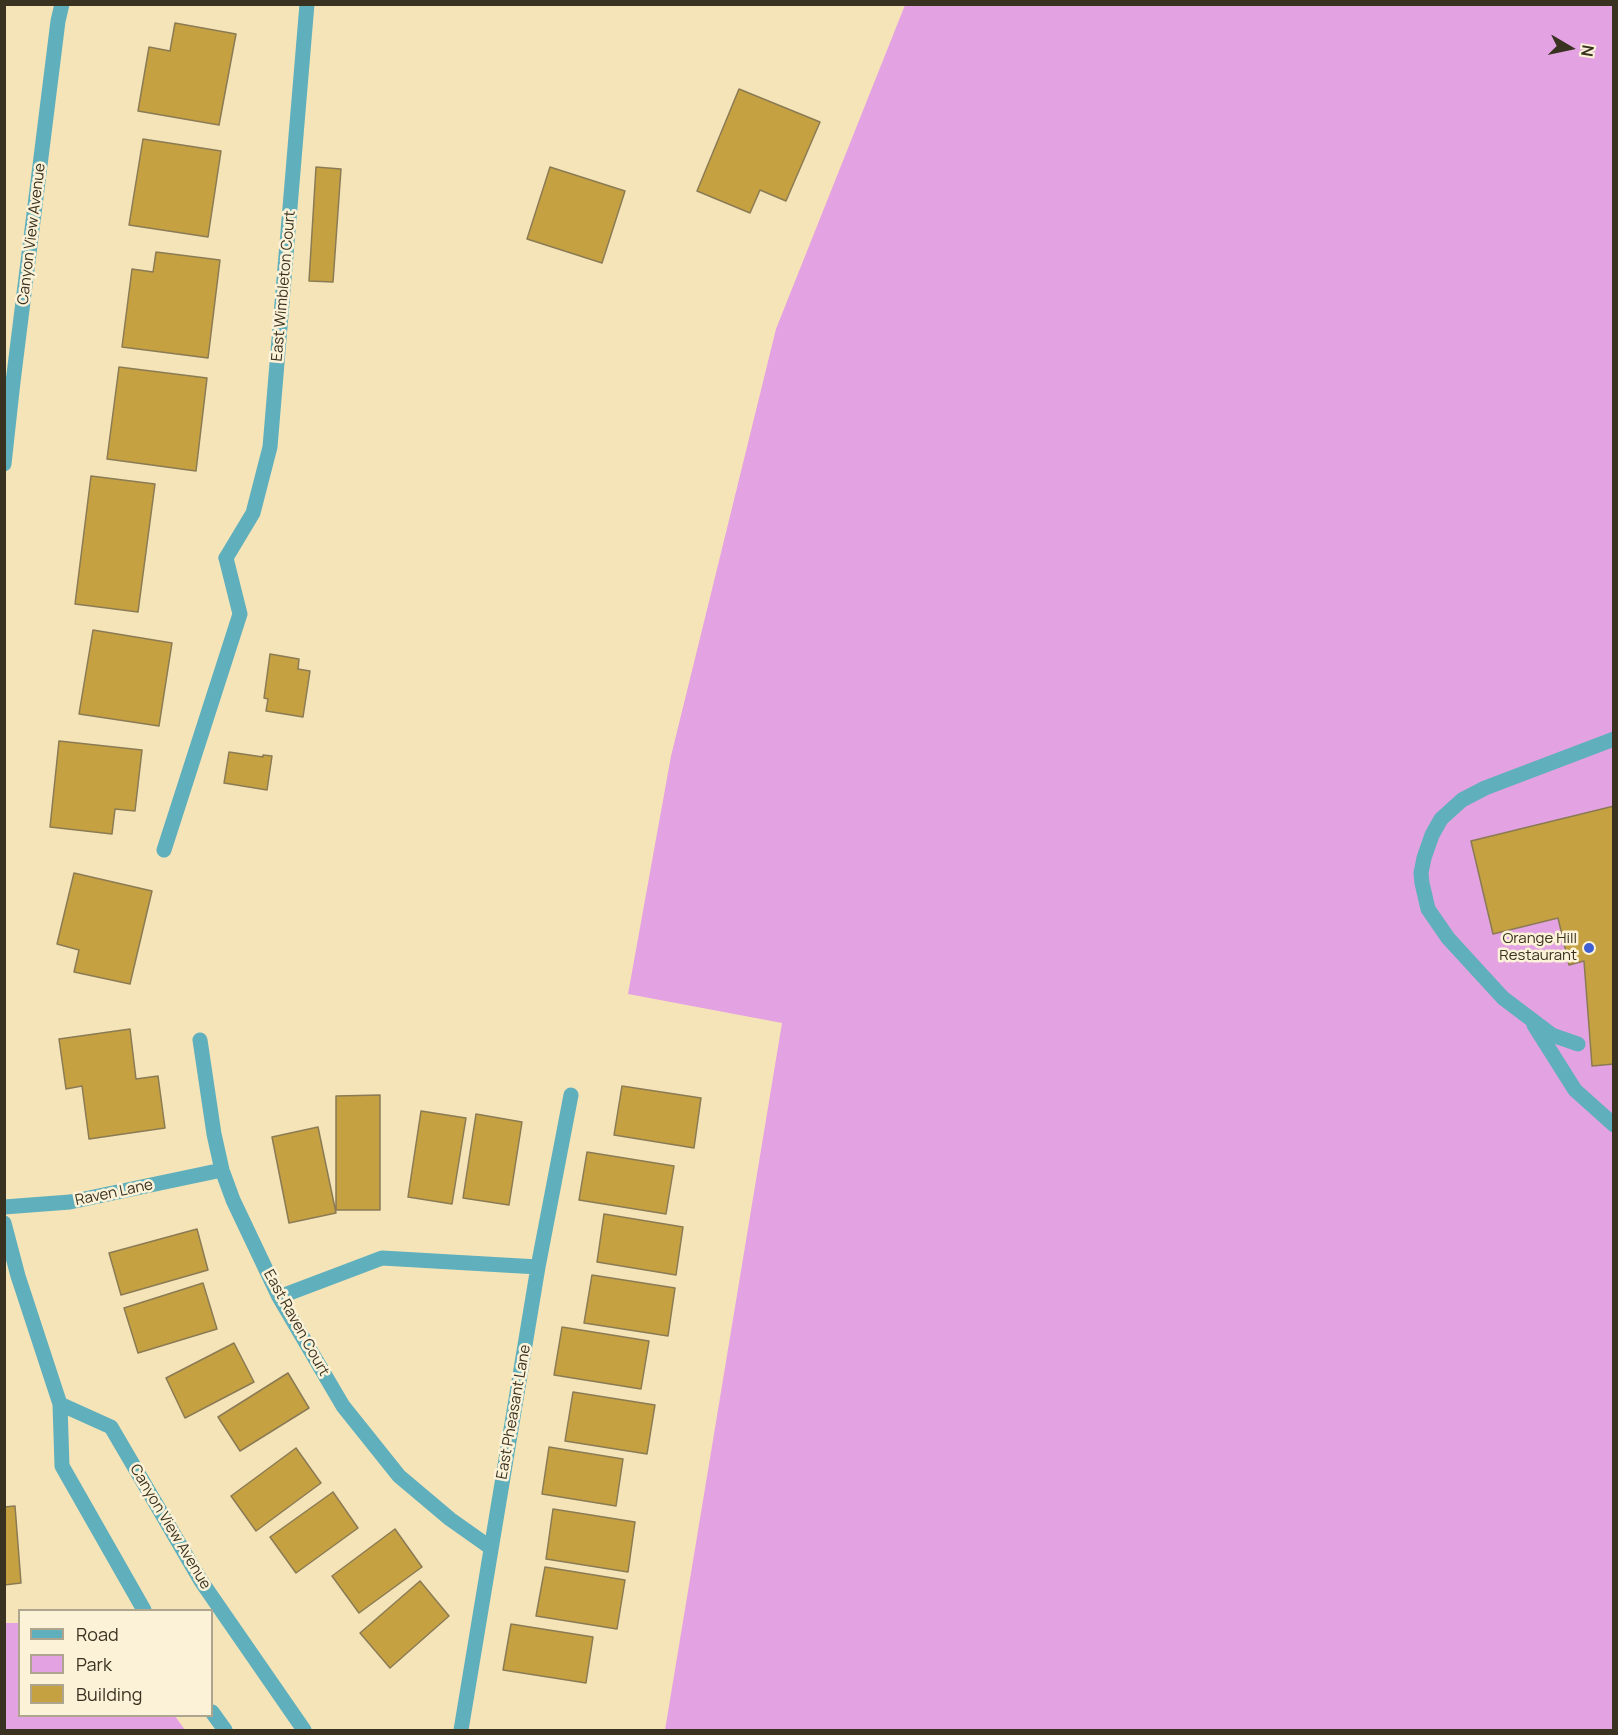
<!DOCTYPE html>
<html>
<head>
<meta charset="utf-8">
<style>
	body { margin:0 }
	#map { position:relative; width:1618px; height:1735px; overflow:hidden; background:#f6e4b9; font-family:Manrope,sans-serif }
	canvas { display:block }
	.frame { position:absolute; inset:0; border:6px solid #393221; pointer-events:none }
	.legend { position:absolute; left:18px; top:1609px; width:195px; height:108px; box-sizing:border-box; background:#fcf2d8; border:2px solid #aea58f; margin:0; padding:8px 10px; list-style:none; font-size:18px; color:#393221 }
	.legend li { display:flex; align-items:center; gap:12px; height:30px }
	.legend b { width:30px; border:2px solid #aea58f }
	.north { position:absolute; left:1540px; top:18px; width:60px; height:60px; -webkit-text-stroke:4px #fcf2d8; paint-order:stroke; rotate:99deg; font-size:16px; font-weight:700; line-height:24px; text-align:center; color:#393221 }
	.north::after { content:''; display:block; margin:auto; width:21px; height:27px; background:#393221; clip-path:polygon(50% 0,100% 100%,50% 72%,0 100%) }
</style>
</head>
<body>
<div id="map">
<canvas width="1618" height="1735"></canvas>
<div class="frame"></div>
<ul class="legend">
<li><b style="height:8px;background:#5fb0bc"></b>Road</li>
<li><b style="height:16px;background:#e3a2e1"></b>Park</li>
<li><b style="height:16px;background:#c5a142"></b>Building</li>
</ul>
<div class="north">N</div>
</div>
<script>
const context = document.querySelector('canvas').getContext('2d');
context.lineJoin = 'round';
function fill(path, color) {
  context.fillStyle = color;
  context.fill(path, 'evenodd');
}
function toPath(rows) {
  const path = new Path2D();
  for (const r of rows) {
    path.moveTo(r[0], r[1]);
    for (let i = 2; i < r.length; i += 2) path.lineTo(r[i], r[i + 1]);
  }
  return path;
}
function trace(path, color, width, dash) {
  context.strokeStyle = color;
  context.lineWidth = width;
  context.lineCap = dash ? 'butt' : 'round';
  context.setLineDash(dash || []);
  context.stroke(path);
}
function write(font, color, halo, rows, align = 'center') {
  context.font = font + ' Manrope,sans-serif';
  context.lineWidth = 5;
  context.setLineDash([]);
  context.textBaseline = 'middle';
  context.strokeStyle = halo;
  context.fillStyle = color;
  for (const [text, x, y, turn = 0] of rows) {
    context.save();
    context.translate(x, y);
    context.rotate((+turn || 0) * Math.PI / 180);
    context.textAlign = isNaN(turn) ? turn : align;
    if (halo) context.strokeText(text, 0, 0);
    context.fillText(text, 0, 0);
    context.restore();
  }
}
const green = toPath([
	[905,5,1613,5,1613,1730,665,1730,782,1023,628,994,671,756,776,329],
	[4,1623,19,1623,20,1716,175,1716,185,1730,5,1730]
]);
const building = toPath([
	[175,23,236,34,219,125,138,111,149,47,170,51,175,23],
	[739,89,820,122,786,201,760,190,750,213,697,191,739,89],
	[143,139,221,151,208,237,129,225,143,139],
	[316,167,341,169,333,282,309,281,316,167],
	[550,167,625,191,602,263,527,239,550,167],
	[156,252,220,260,208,358,122,347,132,269,153,272,156,252],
	[119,367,207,378,196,471,107,459,119,367],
	[91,476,155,484,138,612,75,604,91,476],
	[93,630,172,643,159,726,79,714,93,630],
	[270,654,299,659,298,669,310,671,303,717,266,711,268,699,264,698,270,654],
	[59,741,142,750,135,811,115,809,112,834,50,827,59,741],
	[229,752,263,757,263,755,272,756,267,790,224,783,229,752],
	[1614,806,1614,1064,1592,1066,1584,961,1569,965,1558,918,1493,934,1471,841,1614,806],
	[74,873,152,891,130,984,74,972,79,950,57,944,74,873],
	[130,1029,136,1079,158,1076,165,1128,89,1139,82,1086,66,1089,59,1039,130,1029],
	[622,1086,701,1098,694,1148,614,1135,622,1086],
	[380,1095,380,1210,336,1210,336,1096,380,1095],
	[421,1111,466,1118,452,1204,408,1197,421,1111],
	[476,1114,522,1122,509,1205,463,1198,476,1114],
	[318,1127,336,1213,289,1223,272,1137,318,1127],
	[587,1152,674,1166,666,1214,579,1200,587,1152],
	[604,1214,683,1227,676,1275,597,1262,604,1214],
	[197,1229,208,1270,121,1295,109,1253,197,1229],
	[592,1275,675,1288,668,1336,584,1323,592,1275],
	[203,1283,217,1329,138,1353,124,1308,203,1283],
	[562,1327,649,1341,641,1389,554,1375,562,1327],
	[234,1343,254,1382,185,1418,166,1378,234,1343],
	[288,1373,309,1408,240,1451,218,1417,288,1373],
	[573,1392,655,1405,647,1454,565,1441,573,1392],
	[549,1447,623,1459,616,1506,542,1494,549,1447],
	[296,1448,321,1483,256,1531,231,1496,296,1448],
	[333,1492,358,1528,296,1573,270,1537,333,1492],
	[15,1506,21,1583,4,1585,4,1507,15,1506],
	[553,1509,635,1522,628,1572,546,1559,553,1509],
	[395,1529,422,1567,359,1613,332,1576,395,1529],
	[545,1567,625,1580,617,1629,536,1616,545,1567],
	[420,1581,449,1616,390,1668,360,1633,420,1581],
	[511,1624,593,1637,586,1683,503,1670,511,1624]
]);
const service = toPath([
	[164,850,240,614,226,558],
	[1534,1025,1575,1090,1614,1125],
	[1578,1044,1552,1035,1503,998,1448,938,1428,909,1422,883,1421,873,1424,858,1432,835,1441,819,1462,800,1485,788,1614,739]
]);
const minor = toPath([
	[226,558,253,513,270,447,307,4],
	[200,1040,214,1134,222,1170,233,1200,279,1297,343,1406,399,1476,450,1519,491,1548],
	[4,1207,70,1202,222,1170],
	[279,1297,382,1258,538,1267],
	[461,1730,538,1267,571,1095]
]);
const tertiary = toPath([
	[4,464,13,382,58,21,62,4],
	[4,1223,18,1276,60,1404,62,1466,144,1610],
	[60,1404,111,1427,201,1581,304,1730],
	[212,1712,225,1730]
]);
const markers = [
	[1589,948,6,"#3f60d2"]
];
const streetNames = [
	["Canyon View Avenue",32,234,-83],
	["East Wimbleton Court",284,286,-85],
	["Raven Lane",114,1193,-12],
	["East Raven Court",296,1323,61],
	["East Pheasant Lane",514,1412,-80],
	["Canyon View Avenue",170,1527,59]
];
const poiNames = [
	["Orange Hill",1577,939],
	["Restaurant",1577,956]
];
fill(green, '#e3a2e1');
fill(building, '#c5a142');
trace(building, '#8b7b54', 1.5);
trace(service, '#5fb0bc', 15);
trace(minor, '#5fb0bc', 15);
trace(tertiary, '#5fb0bc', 15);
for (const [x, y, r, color] of markers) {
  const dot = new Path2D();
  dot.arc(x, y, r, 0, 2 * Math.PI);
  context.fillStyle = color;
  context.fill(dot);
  trace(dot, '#fcf2d8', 2);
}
write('15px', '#393221', '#fcf2d8', streetNames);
write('15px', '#393221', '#fcf2d8', poiNames, 'right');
</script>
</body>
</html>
